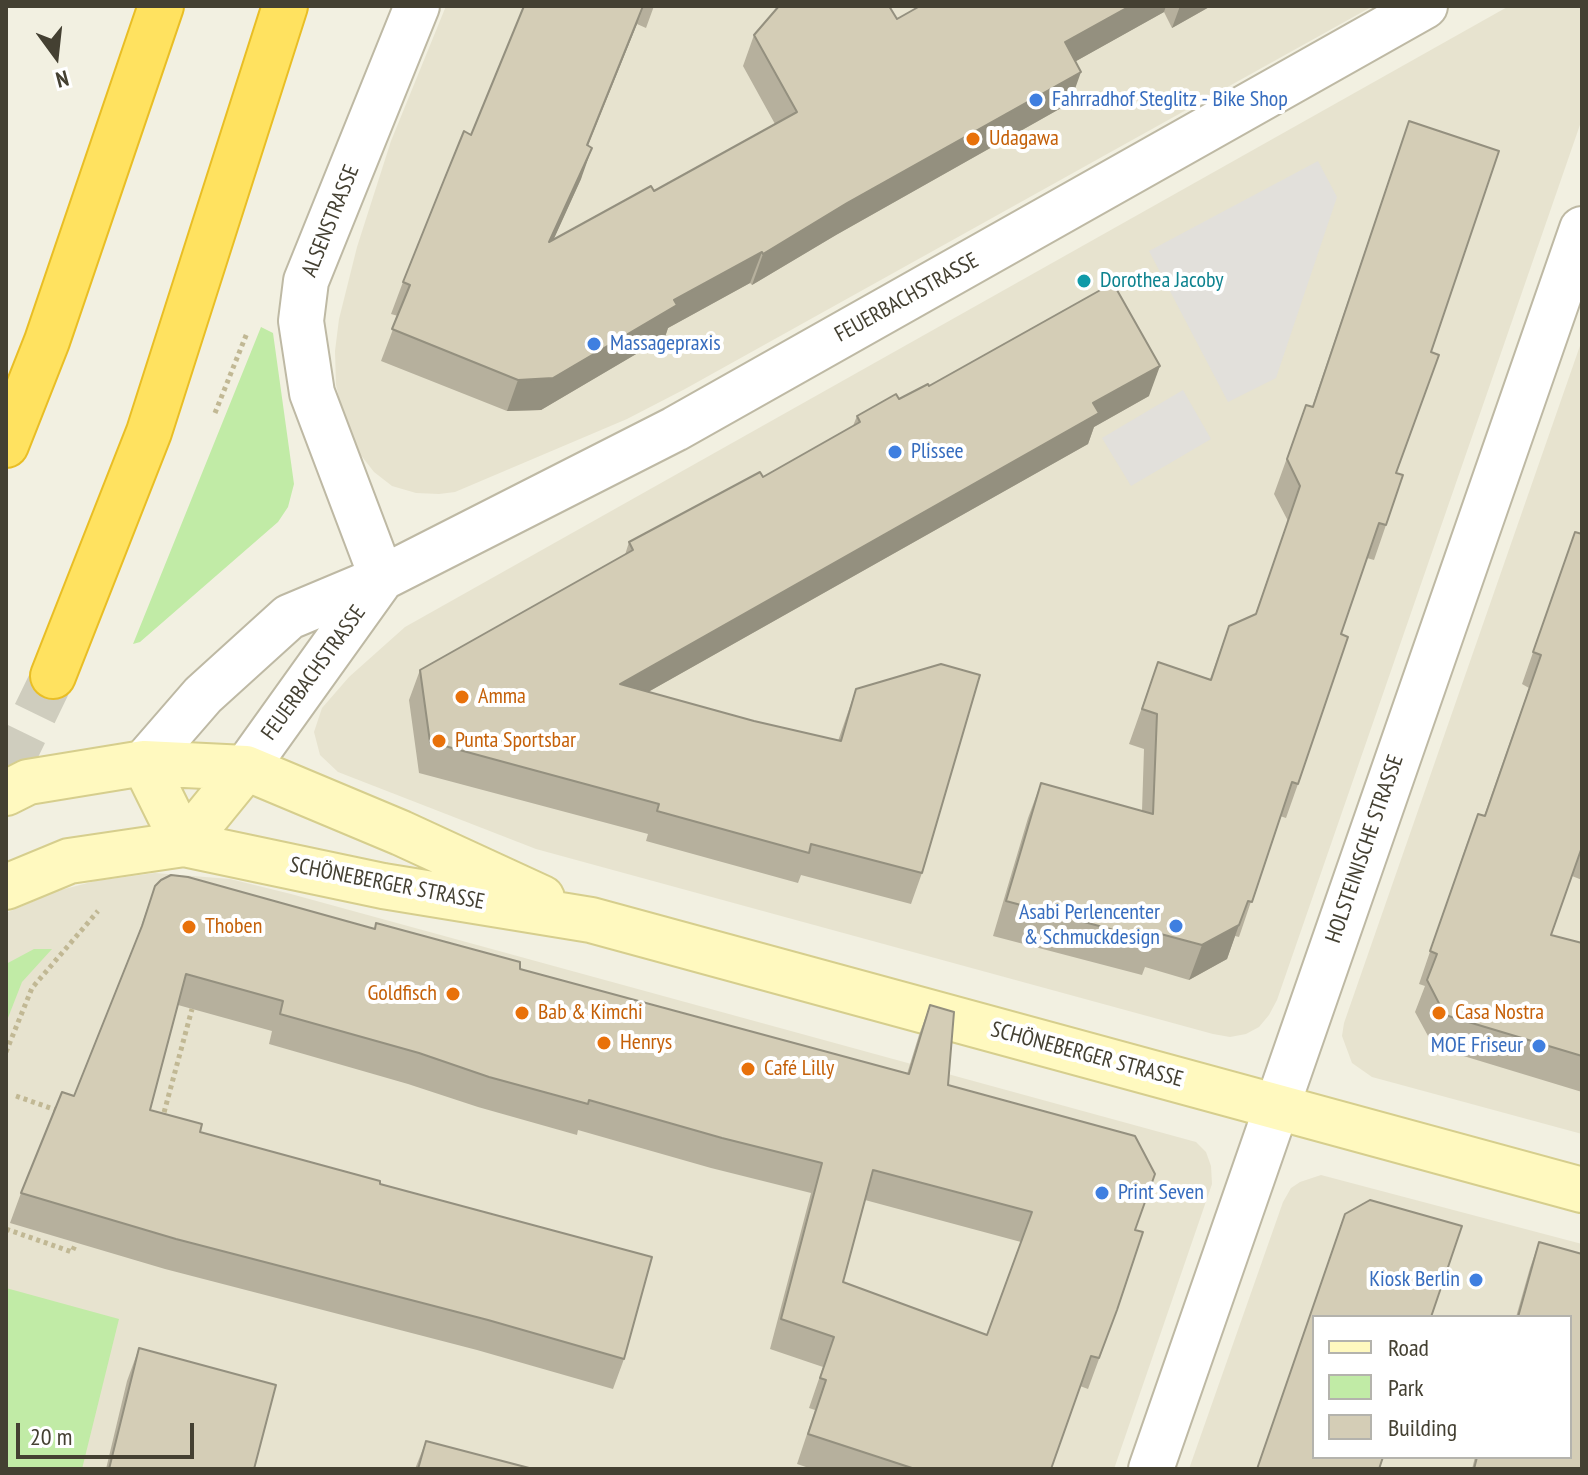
<!DOCTYPE html>
<html>
<head>
<meta charset="utf-8">
<style>
	body { margin:0 }
	#map { position:relative; width:1588px; height:1475px; overflow:hidden; background:#f2f0e1; font-family:"PT Sans Narrow",sans-serif }
	canvas { display:block }
	.frame { position:absolute; inset:0; border:8px solid #444032; pointer-events:none }
	.legend { position:absolute; left:1312px; top:1315px; width:260px; height:144px; box-sizing:border-box; background:#fff; border:2px solid #b4b3ad; margin:0; padding:10px 14px; list-style:none; font-size:24px; color:#444032 }
	.legend li { display:flex; align-items:center; gap:16px; height:40px }
	.legend b { width:40px; border:2px solid #b4b3ad }
	.north { position:absolute; left:16px; top:16px; width:80px; height:80px; -webkit-text-stroke:6px #fff; paint-order:stroke; rotate:165deg; font-size:22px; font-weight:700; line-height:32px; text-align:center; color:#444032 }
	.north::after { content:''; display:block; margin:auto; width:28px; height:36px; background:#444032; clip-path:polygon(50% 0,100% 100%,50% 72%,0 100%) }
	.scale { position:absolute; left:16px; top:1423px; width:178px; height:36px; box-sizing:border-box; border:4px solid #444032; border-top:0; padding-left:10px; font-size:24px; line-height:28px; white-space:nowrap; color:#444032; -webkit-text-stroke:6px #fff; paint-order:stroke }
</style>
</head>
<body>
<div id="map">
<canvas width="1588" height="1475"></canvas>
<div class="frame"></div>
<ul class="legend">
<li><b style="height:10px;background:#fff9bf"></b>Road</li>
<li><b style="height:22px;background:#c1eba6"></b>Park</li>
<li><b style="height:22px;background:#d4cdb6"></b>Building</li>
</ul>
<div class="north">N</div>
<div class="scale">20 m</div>
</div>
<script>
const context = document.querySelector('canvas').getContext('2d');
context.lineJoin = 'round';
function fill(path, color) {
  context.fillStyle = color;
  context.fill(path, 'evenodd');
}
function toPath(rows) {
  const path = new Path2D();
  for (const r of rows) {
    path.moveTo(r[0], r[1]);
    for (let i = 2; i < r.length; i += 2) path.lineTo(r[i], r[i + 1]);
  }
  return path;
}
function trace(path, color, width, dash) {
  context.strokeStyle = color;
  context.lineWidth = width;
  context.lineCap = dash ? 'butt' : 'round';
  context.setLineDash(dash || []);
  context.stroke(path);
}
function write(font, color, halo, rows, align = 'center') {
  context.font = font + ' "PT Sans Narrow",sans-serif';
  context.lineWidth = 8;
  context.setLineDash([]);
  context.textBaseline = 'middle';
  context.strokeStyle = halo;
  context.fillStyle = color;
  for (const [text, x, y, turn = 0] of rows) {
    context.save();
    context.translate(x, y);
    context.rotate((+turn || 0) * Math.PI / 180);
    context.textAlign = isNaN(turn) ? turn : align;
    if (halo) context.strokeText(text, 0, 0);
    context.fillText(text, 0, 0);
    context.restore();
  }
}
const residential = toPath([
	[446,6,1373,6,685,389,627,419,455,492,439,494,416,493,392,486,374,472,356,449,344,419,336,385,335,351,339,319,357,247,391,141],
	[1509,6,1582,6,1582,119,1277,1000,1269,1015,1259,1027,1246,1034,1230,1037,1213,1034,536,849,338,772,320,755,314,732,322,708,349,677,405,627],
	[1582,340,1582,1134,1372,1077,1352,1063,1342,1036,1344,1023],
	[155,873,230,879,291,894,1196,1142,1206,1152,1211,1166,1212,1184,1114,1469,6,1469,6,913,57,891,95,881],
	[1321,1175,1582,1244,1582,1469,1189,1469,1283,1202,1291,1188,1300,1182],
	[1314,1317,1570,1317,1570,1457,1314,1457]
]);
const green = toPath([
	[261,327,273,333,294,484,288,507,278,522,140,642,133,644],
	[34,949,52,949,22,982,6,1023,6,964],
	[6,1288,119,1319,82,1469,6,1469]
]);
const parking = toPath([
	[1318,161,1337,197,1276,378,1228,402,1149,251],
	[1183,390,1211,439,1131,486,1102,438]
]);
const highwayTunnel = toPath([
	[6,773,53,676]
]);
const path = toPath([
	[215,413,247,333],
	[6,1052,32,988,98,911],
	[16,1096,59,1111],
	[162,1120,192,1009],
	[6,1229,72,1252,76,1243]
]);
const street = toPath([
	[382,578,312,393,301,321,306,281,417,6],
	[144,763,203,695,289,617,382,578,675,429,1425,6],
	[246,768,382,578],
	[1151,1469,1582,229]
]);
const secondary = toPath([
	[144,763,184,844],
	[6,793,28,782,144,763,246,768,401,833,542,898],
	[184,844,246,768],
	[6,887,69,861,184,844,383,886,591,920,1582,1190]
]);
const highway = toPath([
	[6,445,47,341,161,6],
	[53,676,149,432,285,6]
]);
const wall = toPath([
	[524,6,654,6,646,28,637,24,588,146,581,179,553,240,654,191,775,124,743,66,754,35,897,19,920,6,1211,6,1172,28,1164,12,1076,61,1070,103,836,235,752,285,750,283,668,328,665,337,541,410,507,411,381,361,398,316,391,314,403,282,471,135],
	[1409,121,1431,352,1396,473,1386,525,1374,560,1367,558,1341,634,1298,784,1286,818,1280,816,1239,937,1235,936,1227,959,1189,980,1145,967,1142,975,993,936,1028,818,1041,783,1142,811,1144,749,1129,744,1158,662,1210,679,1229,626,1255,615,1288,521,1274,494,1306,405,1312,407],
	[929,386,1149,396,1094,427,1088,444,648,692,754,721,838,741,856,689,922,873,911,904,801,875,798,883,646,841,648,834,419,773,409,700,420,670,625,555,629,542,763,477,853,426,857,416],
	[1575,532,1582,534,1582,880,1572,876,1551,935,1582,943,1582,1092,1434,1047,1415,1012,1425,986,1419,984,1466,846,1478,814,1484,816,1529,688,1522,684],
	[155,886,374,929,376,923,520,969,907,1074,919,1035,930,1005,948,1085,1135,1230,1117,1310,1088,1389,1080,1386,1051,1469,812,1469,797,1464,815,1410,809,1408,823,1367,770,1349,811,1193,711,1168,578,1130,577,1135,478,1107,408,1084,269,1044,272,1031,178,1005,150,1110,200,1132,380,1184,624,1359,613,1389,477,1350,165,1269,10,1223,21,1193,74,1096,137,938],
	[865,1200,1021,1242,987,1335,843,1282],
	[1539,1242,1582,1254,1582,1469,1472,1469,1475,1457,1570,1457,1570,1317,1516,1317,1530,1268],
	[139,1348,254,1469,106,1469,127,1381],
	[426,1441,533,1469,415,1469]
]);
const shadedWall = toPath([
	[643,6,637,24,575,177,587,145],
	[1130,6,1166,6,1164,12,1053,74,1065,42],
	[1180,6,1211,6,1172,28],
	[1081,72,1070,103,836,235,752,285,763,254,847,203],
	[592,148,581,179,538,274,549,242],
	[762,252,750,283,668,328,665,337,541,410,507,411,518,380,674,300],
	[1160,366,1149,396,1094,427,1088,444,609,714,620,684,1093,403],
	[1239,925,1227,959,1189,980,1202,945]
]);
const building = toPath([
	[524,6,643,6,587,145,592,148,549,242,651,186,654,191,797,112,754,35,779,6,889,6,897,19,920,6,1130,6,1065,42,1081,72,847,203,763,254,762,252,674,300,677,305,553,378,518,380,392,329,410,285,403,282,444,180,464,131,471,135,524,6],
	[1409,121,1499,151,1431,352,1439,355,1396,473,1403,475,1386,525,1379,523,1341,634,1348,637,1298,784,1292,782,1252,902,1248,901,1239,925,1202,945,1157,933,1155,941,1006,901,1041,783,1153,814,1157,714,1142,709,1158,662,1211,680,1229,626,1256,614,1300,486,1287,459,1306,405,1313,407,1409,121],
	[1113,283,1160,366,1093,403,1099,413,620,684,754,721,841,741,856,689,941,664,980,675,922,873,811,844,809,853,657,811,659,804,430,742,420,670,633,550,629,542,760,472,763,477,860,422,857,416,896,394,899,399,928,384,929,386,1113,283],
	[1575,532,1582,534,1582,847,1551,935,1582,943,1582,1056,1445,1015,1427,980,1437,954,1430,951,1478,814,1485,816,1541,655,1533,652,1575,532],
	[171,875,188,877,375,929,376,923,520,962,520,969,909,1074,930,1005,954,1012,948,1085,1135,1136,1155,1174,1135,1230,1143,1232,1117,1310,1099,1358,1091,1356,1051,1469,915,1469,808,1434,826,1380,820,1378,834,1337,781,1319,822,1163,722,1138,589,1100,588,1104,489,1077,419,1053,280,1014,283,1001,186,974,150,1110,202,1124,200,1132,380,1181,380,1184,652,1257,624,1359,488,1320,176,1239,21,1193,62,1092,74,1096,142,926,155,886,161,880,171,875],
	[873,1170,1032,1212,987,1335,843,1282,873,1170],
	[1370,1200,1462,1226,1431,1317,1314,1317,1314,1457,1383,1457,1379,1469,1257,1469,1345,1214,1370,1200],
	[1539,1242,1582,1254,1582,1469,1474,1469,1477,1457,1570,1457,1570,1317,1518,1317,1539,1242],
	[139,1348,276,1385,254,1469,109,1469,139,1348],
	[426,1441,533,1469,418,1469,426,1441]
]);
const markers = [
	[1036,100,8,"#3f7fe0"],
	[973,139,8,"#e8710a"],
	[1084,281,8,"#0f9aa8"],
	[594,344,8,"#3f7fe0"],
	[895,452,8,"#3f7fe0"],
	[462,697,8,"#e8710a"],
	[439,741,8,"#e8710a"],
	[1176,926,8,"#3f7fe0"],
	[189,927,8,"#e8710a"],
	[453,994,8,"#e8710a"],
	[522,1013,8,"#e8710a"],
	[1439,1013,8,"#e8710a"],
	[604,1043,8,"#e8710a"],
	[1539,1046,8,"#3f7fe0"],
	[748,1069,8,"#e8710a"],
	[1102,1193,8,"#3f7fe0"],
	[1476,1280,8,"#3f7fe0"]
];
const shopNames = [
	["Fahrradhof Steglitz - Bike Shop",1052,100],
	["Massagepraxis",610,344],
	["Plissee",911,452],
	["Asabi Perlencenter",1160,913,"right"],
	["& Schmuckdesign",1160,938,"right"],
	["MOE Friseur",1523,1046,"right"],
	["Print Seven",1118,1193],
	["Kiosk Berlin",1460,1280,"right"]
];
const foodNames = [
	["Udagawa",989,139],
	["Amma",478,697],
	["Punta Sportsbar",455,741],
	["Thoben",205,927],
	["Goldfisch",437,994,"right"],
	["Bab & Kimchi",538,1013],
	["Casa Nostra",1455,1013],
	["Henrys",620,1043],
	["Café Lilly",764,1069]
];
const streetNames = [
	["ALSENSTRASSE",331,221,-68],
	["FEUERBACHSTRASSE",907,298,-29],
	["FEUERBACHSTRASSE",314,673,-54],
	["HOLSTEINISCHE STRASSE",1365,849,-71],
	["SCHÖNEBERGER STRASSE",387,884,11],
	["SCHÖNEBERGER STRASSE",1087,1055,15]
];
const cultureNames = [
	["Dorothea Jacoby",1100,281]
];
fill(residential, '#e7e3cf');
fill(green, '#c1eba6');
fill(parking, '#e2e0db');
trace(highwayTunnel, '#cfcdbe', 44, [44, 22]);
trace(street, '#beb9a4', 48);
trace(secondary, '#d6ce8d', 48);
trace(highway, '#e9be25', 48);
trace(path, '#c1b894', 5, [4, 4]);
trace(street, '#fff', 44);
trace(secondary, '#fff9bf', 44);
trace(highway, '#ffe260', 44);
fill(wall, '#b6b09d');
fill(shadedWall, '#94907f');
fill(building, '#d4cdb6');
trace(building, '#94907f', 2);
for (const [x, y, r, color] of markers) {
  const dot = new Path2D();
  dot.arc(x, y, r, 0, 2 * Math.PI);
  context.fillStyle = color;
  context.fill(dot);
  trace(dot, '#fff', 3);
}
write('22px', '#366cbe', '#fff', shopNames, 'left');
write('22px', '#c56008', '#fff', foodNames, 'left');
write('22px', '#444032', '#fff', streetNames);
write('22px', '#0d838f', '#fff', cultureNames, 'left');
</script>
</body>
</html>
